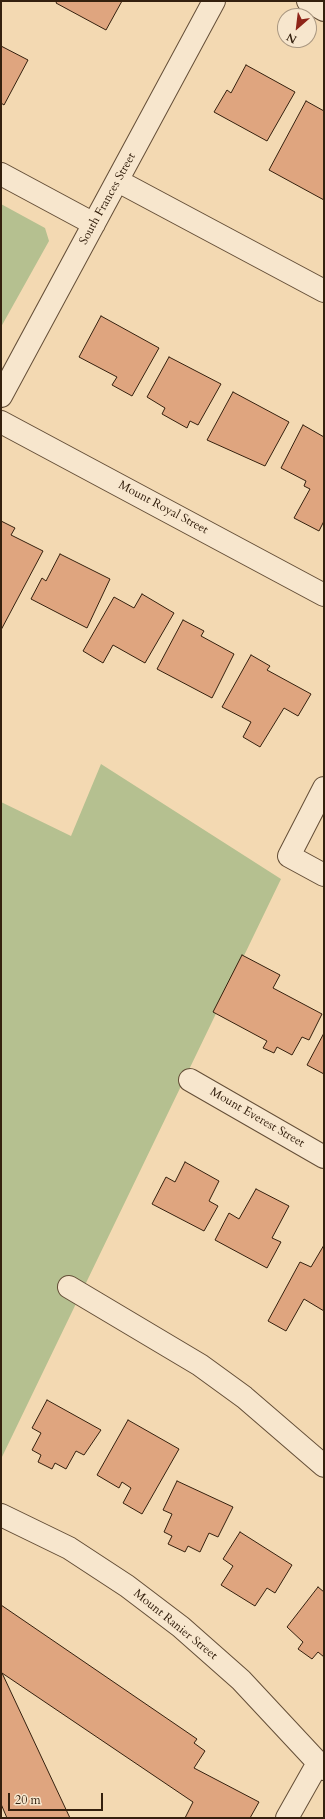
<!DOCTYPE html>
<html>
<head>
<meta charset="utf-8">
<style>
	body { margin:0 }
	#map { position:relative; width:325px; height:1819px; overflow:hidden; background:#f3d9b2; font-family:Cardo,serif }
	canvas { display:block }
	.frame { position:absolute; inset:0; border:2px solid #34200e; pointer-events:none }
	.north { position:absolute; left:277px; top:8px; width:40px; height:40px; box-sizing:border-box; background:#f7e6cd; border:1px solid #a99781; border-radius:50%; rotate:208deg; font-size:11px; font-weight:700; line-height:16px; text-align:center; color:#34200e }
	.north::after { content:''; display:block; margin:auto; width:14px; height:18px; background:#8f2418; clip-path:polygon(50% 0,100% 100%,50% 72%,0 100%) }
	.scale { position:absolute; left:8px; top:1793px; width:95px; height:18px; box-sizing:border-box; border:2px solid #34200e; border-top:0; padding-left:5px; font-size:12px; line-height:14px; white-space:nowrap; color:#34200e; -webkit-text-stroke:3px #f7e6cd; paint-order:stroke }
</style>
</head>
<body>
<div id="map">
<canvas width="325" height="1819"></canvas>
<div class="frame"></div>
<div class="north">N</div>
<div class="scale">20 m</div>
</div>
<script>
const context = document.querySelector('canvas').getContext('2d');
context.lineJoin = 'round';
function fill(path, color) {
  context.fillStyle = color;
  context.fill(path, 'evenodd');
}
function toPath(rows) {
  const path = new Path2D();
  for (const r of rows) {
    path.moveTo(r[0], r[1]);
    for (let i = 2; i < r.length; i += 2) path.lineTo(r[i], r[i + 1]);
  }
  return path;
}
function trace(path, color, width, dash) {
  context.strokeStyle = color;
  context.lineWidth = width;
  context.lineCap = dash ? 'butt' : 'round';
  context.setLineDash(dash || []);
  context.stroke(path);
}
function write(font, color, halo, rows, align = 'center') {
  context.font = font + ' Cardo,serif';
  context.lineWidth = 3;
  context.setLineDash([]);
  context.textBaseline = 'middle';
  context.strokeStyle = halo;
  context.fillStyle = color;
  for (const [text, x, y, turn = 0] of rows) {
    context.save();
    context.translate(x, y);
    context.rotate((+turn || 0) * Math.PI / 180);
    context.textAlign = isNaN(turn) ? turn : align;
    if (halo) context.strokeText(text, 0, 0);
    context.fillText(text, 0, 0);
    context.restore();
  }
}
const green = toPath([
	[1,204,45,228,49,241,1,327],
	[101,764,281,879,1,1459,1,802,71,836]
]);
const building = toPath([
	[57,1,122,1,106,30,56,3,57,1],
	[1,46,28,60,4,105,1,103,1,46],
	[246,65,295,92,267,141,214,112,227,90,231,93,246,65],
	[306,101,324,111,324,200,269,170,306,101],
	[101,316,159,348,132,396,112,385,117,377,79,357,101,316],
	[169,357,221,384,198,425,190,421,187,428,162,414,165,408,147,397,169,357],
	[233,392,289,422,265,466,207,440,233,392],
	[303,425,324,437,324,521,319,531,294,518,310,489,304,486,306,481,281,468,303,425],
	[1,521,15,528,11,535,43,551,1,630,1,521],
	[60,554,110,579,87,628,31,599,42,578,46,581,60,554],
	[142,594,174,613,145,663,113,645,103,663,83,651,114,597,134,608,142,594],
	[183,620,204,631,201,636,234,654,212,698,157,669,183,620],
	[251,655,270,666,267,670,311,694,298,716,284,708,260,747,243,737,251,722,222,707,251,655],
	[242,955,280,975,273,988,322,1014,309,1040,302,1037,292,1055,277,1047,274,1053,263,1048,267,1041,213,1012,242,955],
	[324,1033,324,1074,307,1065,324,1033],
	[185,1162,219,1181,209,1201,218,1206,204,1231,152,1204,166,1177,175,1182,185,1162],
	[256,1189,289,1206,272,1238,281,1242,267,1268,215,1240,229,1213,239,1219,256,1189],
	[324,1245,324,1311,304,1299,286,1331,268,1321,300,1262,311,1267,324,1245],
	[47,1400,101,1430,84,1455,76,1451,66,1469,55,1463,52,1469,38,1462,41,1455,32,1450,41,1433,32,1428,47,1400],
	[128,1420,179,1449,142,1514,123,1503,131,1488,122,1482,119,1488,97,1475,128,1420],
	[177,1481,233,1507,218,1537,209,1533,200,1552,188,1546,185,1552,168,1544,172,1536,164,1532,172,1514,163,1510,177,1481],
	[240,1532,292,1565,275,1593,267,1588,255,1606,221,1585,233,1566,223,1559,240,1532],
	[318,1587,324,1592,324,1657,318,1652,312,1659,298,1649,303,1642,287,1627,318,1587],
	[1,1605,197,1739,194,1743,205,1751,194,1768,259,1802,250,1818,185,1818,193,1802,2,1673,70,1818,7,1818,1,1804,1,1605]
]);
const minor = toPath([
	[308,1,324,10],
	[1,174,94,224],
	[118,181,324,291],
	[1,396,214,1],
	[1,422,324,595],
	[324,788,289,856,324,875],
	[190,1080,324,1157],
	[69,1287,200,1365,244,1397,324,1466],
	[1,1515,69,1548,127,1586,181,1627,241,1680,324,1769],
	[287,1818,318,1763]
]);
const streetNames = [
	["South Frances Street",108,199,-61],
	["Mount Royal Street",163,508,28],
	["Mount Everest Street",257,1118,30],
	["Mount Ranier Street",175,1625,39]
];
fill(green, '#b5c090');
fill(building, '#dfa57f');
trace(building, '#34200e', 1);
trace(minor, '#644e37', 24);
trace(minor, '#f7e6cd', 22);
write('12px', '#34200e', '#f7e6cd', streetNames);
</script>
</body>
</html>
